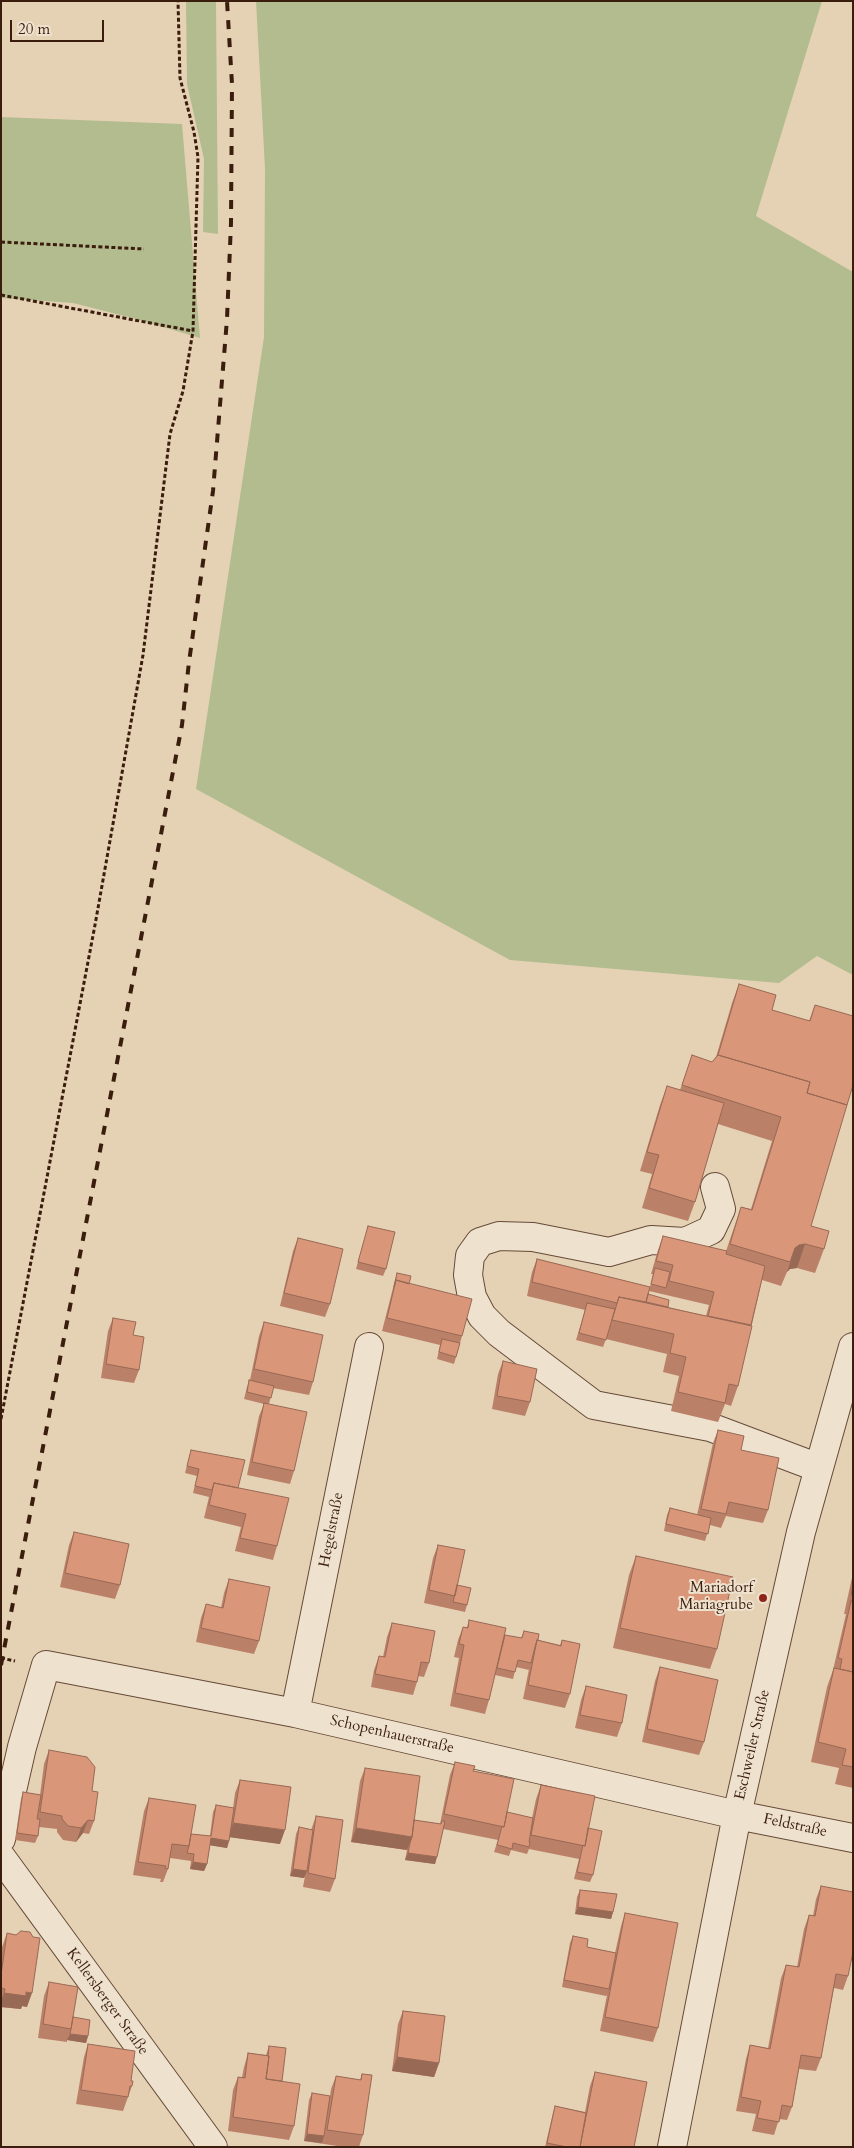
<!DOCTYPE html>
<html>
<head>
<meta charset="utf-8">
<style>
	body { margin:0 }
	#map { position:relative; width:854px; height:2148px; overflow:hidden; background:#e5d2b5; font-family:Cardo,serif }
	canvas { display:block }
	.frame { position:absolute; inset:0; border:2px solid #3b1d0d; pointer-events:none }
	.scale { position:absolute; left:10px; top:20px; width:94px; height:22px; box-sizing:border-box; border:2px solid #3b1d0d; border-top:0; padding-left:6px; font-size:15px; line-height:18px; white-space:nowrap; color:#3b1d0d; -webkit-text-stroke:4px #eee2cf; paint-order:stroke }
</style>
</head>
<body>
<div id="map">
<canvas width="854" height="2148"></canvas>
<div class="frame"></div>
<div class="scale">20 m</div>
</div>
<script>
const context = document.querySelector('canvas').getContext('2d');
context.lineJoin = 'round';
function fill(path, color) {
  context.fillStyle = color;
  context.fill(path, 'evenodd');
}
function toPath(rows) {
  const path = new Path2D();
  for (const r of rows) {
    path.moveTo(r[0], r[1]);
    for (let i = 2; i < r.length; i += 2) path.lineTo(r[i], r[i + 1]);
  }
  return path;
}
function trace(path, color, width, dash) {
  context.strokeStyle = color;
  context.lineWidth = width;
  context.lineCap = dash ? 'butt' : 'round';
  context.setLineDash(dash || []);
  context.stroke(path);
}
function write(font, color, halo, rows, align = 'center') {
  context.font = font + ' Cardo,serif';
  context.lineWidth = 4;
  context.setLineDash([]);
  context.textBaseline = 'middle';
  context.strokeStyle = halo;
  context.fillStyle = color;
  for (const [text, x, y, turn = 0] of rows) {
    context.save();
    context.translate(x, y);
    context.rotate((+turn || 0) * Math.PI / 180);
    context.textAlign = isNaN(turn) ? turn : align;
    if (halo) context.strokeText(text, 0, 0);
    context.fillText(text, 0, 0);
    context.restore();
  }
}
const green = toPath([
	[186,1,216,1,218,234,203,232,204,159,187,84],
	[256,1,822,1,756,216,853,272,853,975,817,956,779,983,510,960,196,789,264,337,265,169],
	[1,117,182,124,200,338,136,319,73,303,1,298]
]);
const path = toPath([
	[1,242,144,249],
	[1,295,193,331],
	[1,1419,95,925,143,655,170,434,183,391,193,331,198,157,194,132,180,78,178,1],
	[1,1658,15,1661]
]);
const minor = toPath([
	[715,1187,721,1209,711,1230,685,1242,651,1240,609,1252,533,1237,499,1236,480,1242,470,1256,468,1275,472,1297,482,1316,499,1333,594,1405,710,1427,819,1468],
	[295,1713,369,1347],
	[1,1839,22,1747,46,1665,295,1713,737,1815,853,1838],
	[1,1857,213,2147],
	[672,2147,737,1815,801,1532,853,1347]
]);
const rail = toPath([
	[1,1665,182,725,189,662,213,491,227,319,231,223,232,84,227,1]
]);
const wall = toPath([
	[739,984,772,1010,809,1021,815,1005,811,1226,824,1249,815,1273,797,1268,790,1269,787,1272,781,1286,762,1280,738,1386,731,1406,725,1404,718,1422,671,1411,679,1376,663,1372,667,1354,606,1339,603,1347,576,1340,585,1310,527,1296,532,1272,537,1259,650,1287,653,1274,651,1274,658,1250,663,1236,726,1251,741,1207,751,1209,772,1141,718,1124,695,1202,688,1221,642,1208,652,1174,640,1171,660,1105,667,1086,680,1090,692,1055,712,1062,716,1057,732,1003],
	[649,1291,709,1305,706,1316,668,1307,648,1294],
	[368,1226,386,1269,383,1276,356,1269],
	[298,1238,330,1304,325,1317,280,1306,293,1251],
	[397,1273,409,1284,462,1336,454,1364,437,1359,440,1345,382,1331,395,1280],
	[113,1318,133,1335,139,1370,134,1383,101,1378,108,1331],
	[264,1322,313,1382,309,1395,273,1388,269,1404,294,1471,290,1484,247,1475,259,1416,264,1404,244,1399,247,1387,250,1380,259,1336],
	[503,1361,530,1402,525,1416,492,1409,498,1374],
	[718,1430,741,1450,768,1510,763,1523,726,1516,721,1528,710,1525,705,1541,664,1531,667,1515,670,1508,697,1515,713,1443],
	[191,1450,238,1488,277,1546,273,1560,235,1551,241,1527,204,1518,209,1497,193,1493,197,1476,185,1473],
	[74,1532,120,1585,115,1599,60,1587,69,1545],
	[438,1545,467,1605,465,1612,424,1603,433,1558],
	[636,1556,717,1649,710,1669,613,1648,629,1575],
	[853,1573,853,1788,835,1784,839,1768,811,1762,827,1687,833,1670,846,1614,844,1614],
	[229,1579,259,1641,254,1654,196,1642,201,1618,206,1604,221,1608,224,1593],
	[469,1620,505,1635,521,1638,524,1631,538,1640,560,1645,562,1640,570,1694,565,1708,523,1699,529,1669,529,1670,516,1667,513,1679,495,1675,489,1700,485,1714,450,1706,459,1658,454,1657,458,1640,463,1627,467,1627],
	[392,1623,429,1663,424,1677,418,1676,417,1682,413,1695,371,1687,374,1670,379,1656,383,1657,387,1637],
	[660,1667,704,1742,699,1755,642,1742,655,1681],
	[586,1686,622,1723,617,1737,575,1728,581,1700],
	[49,1750,92,1791,94,1821,89,1834,83,1833,76,1842,63,1840,57,1832,57,1829,39,1827,38,1836,35,1843,15,1840,21,1799,23,1792,40,1795,44,1764],
	[455,1762,473,1771,507,1812,532,1818,536,1799,541,1785,588,1828,593,1875,590,1882,574,1879,579,1859,529,1849,527,1854,511,1850,509,1856,494,1852,498,1840,443,1829,435,1864,405,1860,407,1850,351,1842,360,1781,365,1768,414,1820,440,1824,450,1775],
	[240,1780,280,1844,230,1837,227,1848,210,1845,207,1864,204,1871,190,1869,191,1861,170,1858,168,1869,163,1882,160,1882,161,1879,133,1875,144,1811,149,1798,191,1834,210,1836,213,1812,216,1805,233,1808,235,1793],
	[316,1816,335,1879,330,1892,303,1887,305,1876,304,1878,290,1876,296,1834,299,1827,311,1830],
	[821,1886,848,1976,843,1990,834,1988,821,2058,816,2071,799,2069,792,2107,787,2120,779,2119,774,2135,752,2131,756,2114,736,2111,746,2059,750,2045,768,2048,781,1978,786,1965,797,1967,804,1929,809,1915,813,1916,816,1899],
	[580,1890,613,1912,611,1919,575,1914,577,1897],
	[625,1913,658,2028,653,2042,600,2031,607,1995,606,1996,562,1987,570,1943,573,1936,587,1947,615,1953,621,1926],
	[7,1933,27,2007,22,2006,21,2009,1,2007,1,1954,2,1947],
	[49,1982,73,2017,88,2036,86,2043,67,2040,67,2042,38,2038,44,1996],
	[403,2011,439,2063,434,2077,392,2071,398,2024],
	[88,2044,131,2081,132,2086,123,2111,76,2104,84,2057],
	[269,2046,282,2081,294,2126,289,2140,228,2131,233,2090,238,2077,242,2077,244,2067,248,2053,266,2055],
	[595,2072,634,2147,545,2147,553,2113,555,2106,585,2112,590,2086],
	[362,2074,363,2135,359,2147,344,2147,304,2141,309,2100,312,2093,330,2096,331,2089,336,2076,360,2080]
]);
const shadedWall = toPath([
	[805,1244,797,1268,790,1269,787,1272,795,1248,799,1245],
	[88,1820,83,1833,76,1842,81,1828],
	[233,1823,285,1830,280,1844,228,1837],
	[356,1828,412,1837,407,1850,351,1842],
	[211,1838,229,1841,227,1848,208,1845],
	[408,1853,437,1857,435,1864,405,1860],
	[193,1862,207,1864,204,1871,190,1869],
	[293,1869,307,1871,304,1878,290,1876],
	[578,1907,613,1912,611,1919,575,1914],
	[26,1992,32,1993,27,2007,22,2006,21,2009,1,2007,1,2001,4,1993],
	[70,2034,88,2036,86,2043,67,2040],
	[397,2057,439,2063,434,2077,392,2071],
	[307,2134,324,2136,322,2143,304,2141]
]);
const building = toPath([
	[739,984,776,995,772,1010,810,1021,815,1005,853,1016,853,1085,847,1105,807,1093,810,1082,718,1055,739,984],
	[692,1055,712,1062,718,1055,810,1082,807,1093,847,1105,811,1226,829,1231,824,1249,805,1244,799,1245,795,1248,790,1262,730,1244,741,1207,752,1210,781,1117,682,1085,692,1055],
	[667,1086,724,1103,695,1202,649,1188,659,1155,647,1152,667,1086],
	[368,1226,395,1232,386,1269,358,1262,368,1226],
	[663,1236,727,1251,726,1254,765,1266,751,1325,708,1316,714,1292,669,1281,673,1265,656,1261,663,1236],
	[298,1238,343,1249,330,1304,284,1293,298,1238],
	[537,1259,650,1287,646,1302,619,1297,617,1303,532,1282,537,1259],
	[655,1268,670,1272,666,1288,651,1284,655,1268],
	[397,1273,411,1276,409,1284,396,1280,394,1287,397,1273],
	[396,1280,472,1299,462,1336,387,1318,396,1280],
	[648,1294,669,1300,668,1307,646,1302,648,1294],
	[619,1297,752,1326,738,1386,729,1384,725,1403,678,1392,686,1357,670,1353,674,1334,612,1320,619,1297],
	[587,1303,615,1309,606,1340,579,1333,587,1303],
	[113,1318,136,1322,133,1335,144,1337,139,1370,106,1364,113,1318],
	[264,1322,323,1335,313,1382,254,1369,264,1322],
	[442,1339,460,1343,456,1357,439,1352,442,1339],
	[503,1361,537,1369,530,1402,497,1396,503,1361],
	[249,1380,274,1386,271,1398,247,1392,249,1380],
	[264,1403,307,1412,294,1471,252,1462,264,1403],
	[718,1430,744,1436,741,1450,779,1458,768,1510,729,1502,726,1514,701,1509,718,1430],
	[191,1450,245,1460,238,1488,214,1483,212,1490,195,1486,199,1469,187,1466,191,1450],
	[214,1483,289,1498,277,1546,240,1538,246,1514,209,1505,214,1483],
	[670,1508,711,1518,708,1534,666,1524,670,1508],
	[74,1532,129,1544,120,1585,65,1573,74,1532],
	[438,1545,465,1550,455,1596,429,1590,438,1545],
	[636,1556,733,1577,717,1649,620,1628,636,1556],
	[229,1579,270,1587,259,1641,201,1628,206,1604,223,1608,229,1579],
	[457,1585,471,1588,467,1605,453,1602,457,1585],
	[853,1586,853,1595,851,1595,853,1586],
	[851,1601,853,1601,853,1672,840,1669,842,1659,838,1658,851,1601],
	[469,1620,506,1628,489,1700,455,1693,464,1645,459,1644,463,1627,468,1628,469,1620],
	[392,1623,435,1631,429,1663,421,1662,417,1682,375,1674,379,1656,385,1657,392,1623],
	[524,1631,539,1634,538,1640,537,1640,535,1647,531,1663,518,1660,515,1672,497,1668,505,1635,522,1638,524,1631],
	[537,1640,561,1646,562,1640,580,1644,570,1694,528,1685,537,1640],
	[660,1667,718,1680,704,1742,647,1729,660,1667],
	[834,1668,853,1672,853,1767,842,1765,846,1749,818,1742,834,1668],
	[586,1686,627,1695,622,1723,580,1715,586,1686],
	[49,1750,87,1757,95,1767,92,1791,98,1792,94,1821,88,1820,81,1828,68,1826,62,1819,62,1816,40,1812,49,1750],
	[455,1762,475,1766,473,1771,514,1779,504,1827,444,1814,455,1762],
	[365,1768,420,1776,412,1837,356,1828,365,1768],
	[240,1780,291,1787,285,1830,233,1823,240,1780],
	[541,1785,595,1796,585,1846,531,1835,541,1785],
	[23,1792,41,1795,37,1819,40,1819,38,1836,17,1833,23,1792],
	[149,1798,196,1805,189,1846,172,1844,168,1869,165,1868,166,1866,138,1862,149,1798],
	[216,1805,234,1808,229,1841,211,1838,207,1864,193,1862,194,1854,187,1853,189,1846,191,1834,211,1836,216,1805],
	[507,1812,533,1818,529,1842,530,1842,529,1847,513,1843,512,1849,497,1845,502,1826,504,1827,507,1812],
	[316,1816,343,1820,335,1879,308,1873,316,1816],
	[414,1820,441,1824,442,1821,445,1821,437,1857,408,1853,410,1843,412,1837,414,1820],
	[299,1827,313,1830,307,1871,293,1869,299,1827],
	[588,1828,602,1831,593,1875,577,1872,583,1845,585,1846,588,1828],
	[821,1886,853,1892,853,1952,848,1976,836,1974,821,2058,801,2055,792,2107,782,2105,779,2122,757,2118,761,2101,741,2097,750,2045,770,2049,786,1965,799,1967,809,1915,815,1916,821,1886],
	[580,1890,617,1894,613,1912,578,1907,580,1890],
	[625,1913,678,1923,658,2028,605,2017,625,1913],
	[21,1931,30,1932,33,1937,40,1938,32,1993,26,1992,26,1996,4,1993,5,1989,1,1988,1,1975,7,1933,16,1935,21,1931],
	[573,1936,588,1939,587,1947,616,1953,609,1989,564,1980,573,1936],
	[49,1982,78,1987,71,2029,43,2024,49,1982],
	[403,2011,445,2016,439,2063,397,2057,403,2011],
	[73,2017,90,2020,88,2036,70,2034,71,2029,73,2017],
	[88,2044,135,2051,131,2081,133,2081,132,2086,130,2086,128,2097,81,2090,88,2044],
	[269,2046,286,2048,282,2081,266,2079,269,2056,268,2056,269,2046],
	[248,2053,269,2056,266,2079,300,2084,294,2126,233,2117,238,2077,245,2078,248,2053],
	[595,2072,647,2082,634,2147,580,2147,595,2072],
	[362,2074,372,2075,363,2135,327,2130,336,2076,361,2080,362,2074],
	[312,2093,330,2096,324,2136,307,2134,312,2093],
	[555,2106,586,2113,580,2147,567,2147,547,2143,555,2106]
]);
const markers = [
	[763,1598,5,"#8f2418"]
];
const streetNames = [
	["Hegelstraße",332,1530,-79],
	["Schopenhauerstraße",392,1735,13],
	["Eschweiler Straße",753,1745,-77],
	["Feldstraße",795,1826,12],
	["Kellersberger Straße",107,2002,54]
];
const poiNames = [
	["Mariadorf",753,1589],
	["Mariagrube",753,1606]
];
fill(green, '#b3bc8e');
trace(minor, '#664a37', 30);
trace(path, '#3b1d0d', 3, [4, 2.5]);
trace(minor, '#eee2cf', 28);
trace(rail, '#3b1d0d', 4, [9, 9]);
fill(wall, '#bb8168');
fill(shadedWall, '#986955');
fill(building, '#d99679');
trace(building, '#986955', 1);
for (const [x, y, r, color] of markers) {
  const dot = new Path2D();
  dot.arc(x, y, r, 0, 2 * Math.PI);
  context.fillStyle = color;
  context.fill(dot);
  trace(dot, '#eee2cf', 2);
}
write('15px', '#3b1d0d', '#eee2cf', streetNames);
write('15px', '#3b1d0d', '#eee2cf', poiNames, 'right');
</script>
</body>
</html>
